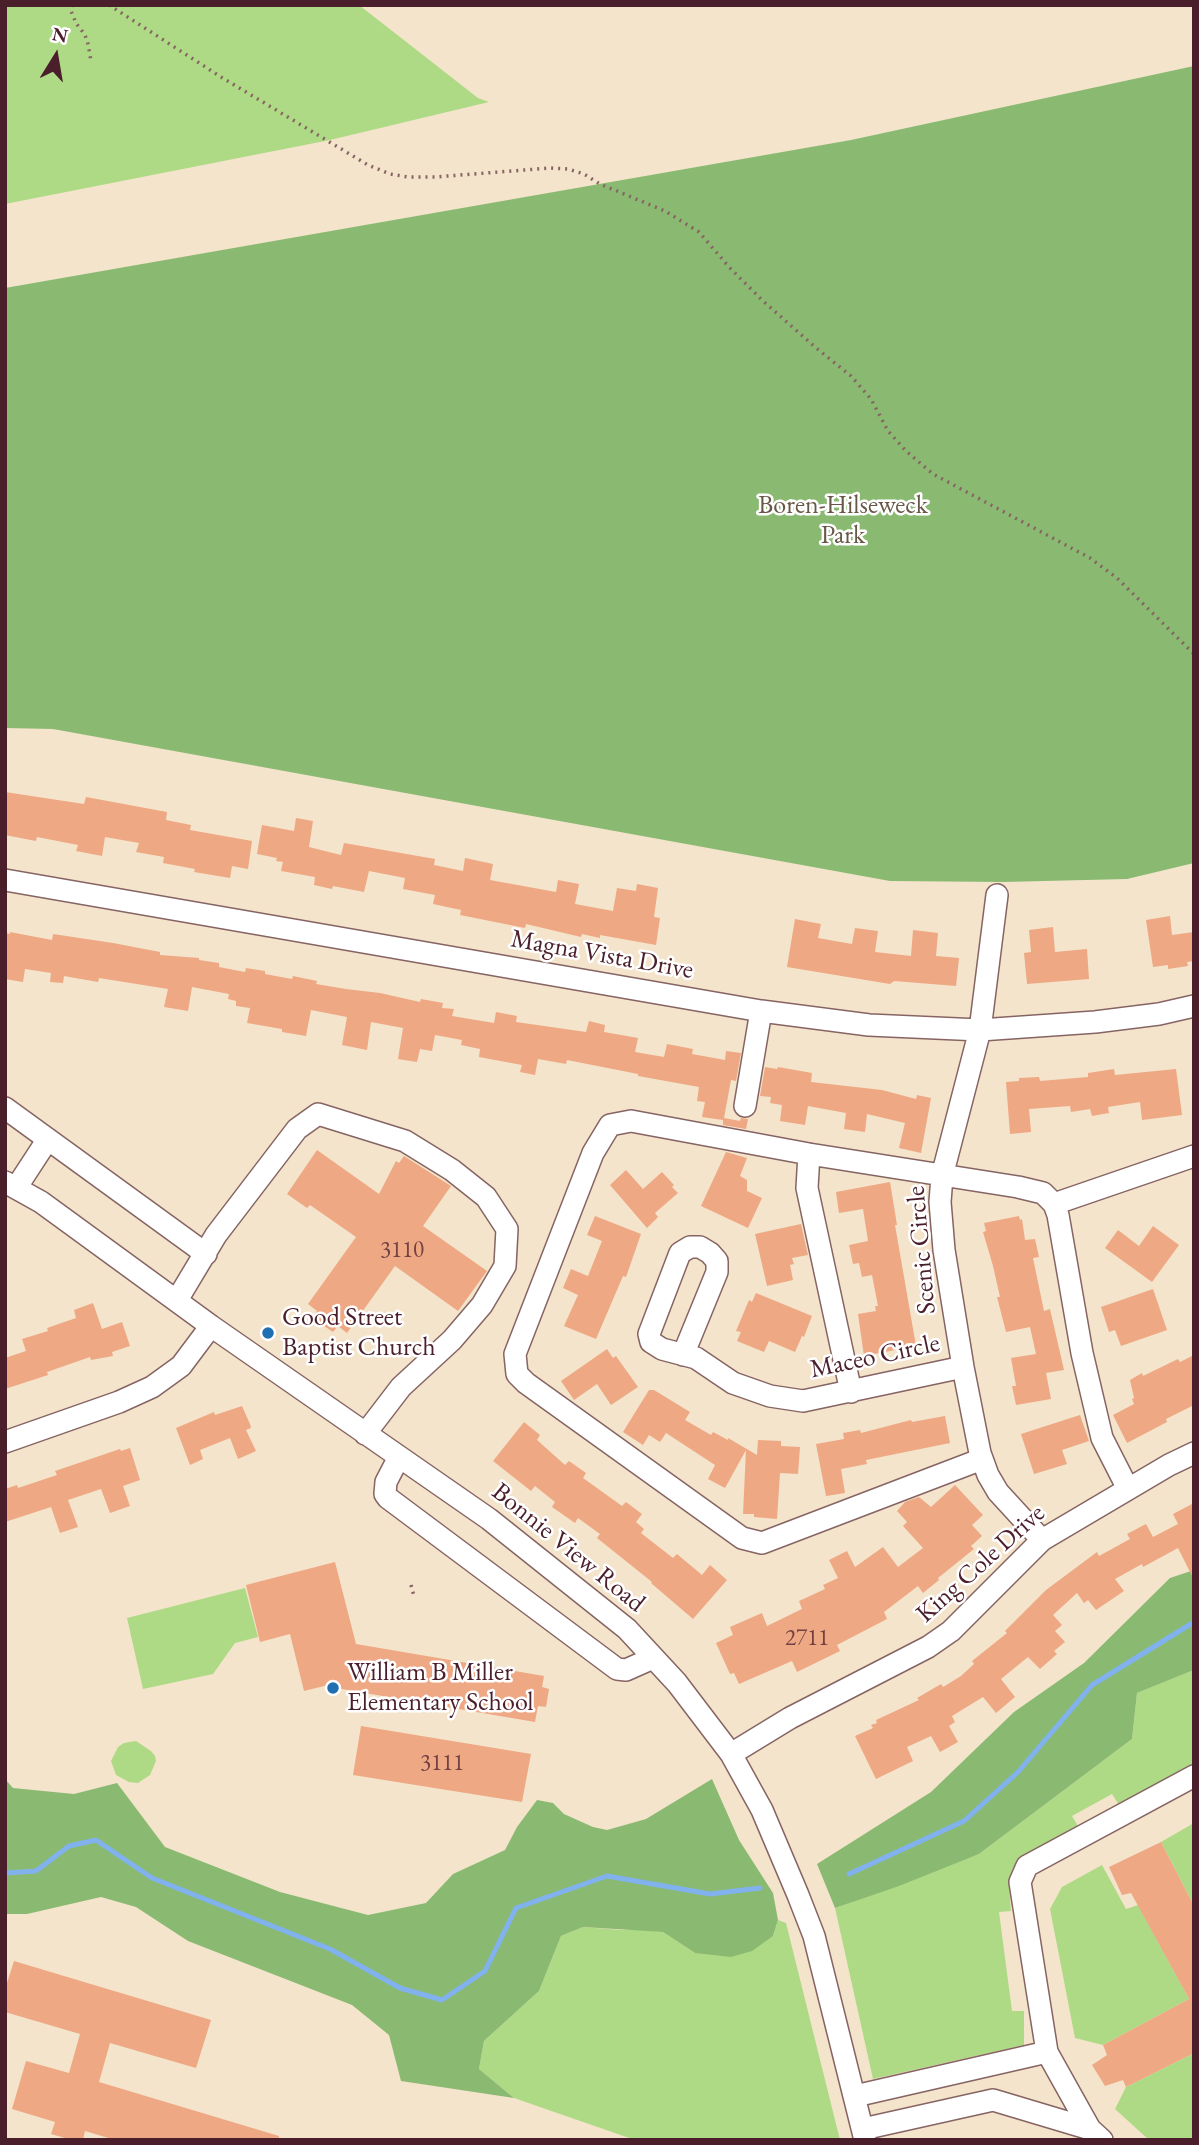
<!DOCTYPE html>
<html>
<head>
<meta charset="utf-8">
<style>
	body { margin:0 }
	#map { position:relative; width:1199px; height:2145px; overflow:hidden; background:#f4e4cb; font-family:"EB Garamond",serif }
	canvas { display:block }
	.frame { position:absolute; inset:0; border:7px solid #4a1f2b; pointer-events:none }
	.north { position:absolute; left:21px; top:21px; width:70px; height:70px; -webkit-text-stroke:5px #fff; paint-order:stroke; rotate:11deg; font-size:19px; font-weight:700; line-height:28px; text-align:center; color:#4a1f2b }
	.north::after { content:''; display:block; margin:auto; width:24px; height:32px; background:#4a1f2b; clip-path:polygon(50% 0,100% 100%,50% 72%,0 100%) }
</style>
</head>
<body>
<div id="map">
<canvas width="1199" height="2145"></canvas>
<div class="frame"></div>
<div class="north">N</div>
</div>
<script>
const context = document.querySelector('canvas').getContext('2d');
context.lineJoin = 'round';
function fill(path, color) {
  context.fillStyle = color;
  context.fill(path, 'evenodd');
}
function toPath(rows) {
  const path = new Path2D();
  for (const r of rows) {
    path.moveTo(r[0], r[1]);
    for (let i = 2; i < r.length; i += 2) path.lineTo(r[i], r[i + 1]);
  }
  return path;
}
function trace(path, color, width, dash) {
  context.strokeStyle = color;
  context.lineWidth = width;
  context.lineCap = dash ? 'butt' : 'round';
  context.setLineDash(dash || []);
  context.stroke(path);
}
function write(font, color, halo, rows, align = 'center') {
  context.font = font + ' "EB Garamond",serif';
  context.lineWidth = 5;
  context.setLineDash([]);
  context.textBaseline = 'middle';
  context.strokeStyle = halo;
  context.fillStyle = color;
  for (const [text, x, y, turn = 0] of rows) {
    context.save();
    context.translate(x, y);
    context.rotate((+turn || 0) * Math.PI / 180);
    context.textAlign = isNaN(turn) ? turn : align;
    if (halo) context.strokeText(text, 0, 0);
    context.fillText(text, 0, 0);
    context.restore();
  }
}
const green = toPath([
	[5,5,359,5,478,98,489,102,330,140,5,204],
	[245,1588,258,1637,235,1643,213,1674,143,1689,127,1618],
	[1194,1670,1194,1764,1119,1805,1112,1794,1072,1816,1078,1826,1021,1860,1009,1883,1011,1911,999,1912,1012,2011,1024,2011,1024,2045,873,2079,835,1908,979,1854,1132,1739,1137,1693],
	[136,1741,151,1751,155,1756,156,1761,150,1775,138,1783,129,1782,116,1775,111,1761,118,1747,124,1743],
	[1194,1823,1194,1906,1161,1842],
	[1102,1865,1126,1909,1138,1905,1189,1999,1103,2045,1075,2038,1050,1909,1062,1887],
	[778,1920,786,1923,840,2140,635,2140,514,2098,479,2069,484,2041,539,1991,561,1936,583,1927,621,1930,645,1930,663,1932,695,1953,773,1936],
	[1194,2053,1194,2140,1149,2140,1115,2109,1126,2087]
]);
const forest = toPath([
	[1194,66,1194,863,1127,879,1003,882,890,881,53,729,5,728,5,288,851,140],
	[1194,1570,1194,1670,1137,1693,1132,1739,979,1854,899,1886,835,1908,817,1864,931,1792,1014,1712,1084,1663,1170,1578],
	[5,1779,13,1788,74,1794,117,1783,165,1847,280,1892,368,1915,426,1903,453,1874,505,1850,517,1827,537,1800,553,1803,564,1814,593,1827,607,1830,646,1819,712,1779,739,1840,773,1893,778,1920,773,1936,752,1951,731,1957,695,1953,663,1932,583,1927,561,1936,539,1991,484,2041,479,2069,514,2098,401,2081,389,2035,352,2005,188,1941,136,1907,101,1897,27,1914,5,1914]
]);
const stream = toPath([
	[5,1873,36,1871,69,1846,96,1840,152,1878,330,1949,400,1988,442,2000,485,1971,516,1908,607,1876,710,1894,760,1888],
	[849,1874,964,1821,1018,1772,1092,1685,1194,1622]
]);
const building = toPath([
	[5,792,84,804,86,797,167,812,166,820,191,825,190,830,252,841,248,869,232,866,230,878,194,872,195,869,163,863,164,857,136,852,139,843,105,837,102,856,76,851,78,845,37,837,36,841,5,835],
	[296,818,313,821,309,847,341,855,344,843,435,859,434,865,463,871,465,858,493,864,490,880,556,892,558,880,579,884,575,904,613,911,617,888,636,891,637,884,658,888,654,917,660,918,656,945,600,935,600,938,582,934,581,937,526,924,525,928,460,915,461,910,433,904,435,895,403,889,405,878,369,871,364,892,333,886,332,889,314,885,315,877,281,871,283,862,276,861,277,858,257,854,262,825,294,831],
	[1170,916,1172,935,1194,932,1194,961,1187,962,1188,966,1168,969,1168,965,1153,967,1146,920],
	[795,919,821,924,818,938,852,944,855,928,878,931,875,952,911,956,913,930,938,933,936,956,959,958,956,986,894,981,890,984,787,967],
	[1053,927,1055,952,1087,949,1089,979,1027,984,1024,953,1031,952,1029,930],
	[10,932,52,940,53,934,113,943,160,952,160,955,199,958,199,960,219,963,219,967,245,972,246,968,265,971,265,974,292,979,293,976,317,981,316,984,346,989,380,993,420,1002,421,999,443,1003,442,1008,454,1009,452,1016,494,1023,496,1012,517,1016,516,1022,586,1032,589,1021,605,1025,604,1032,638,1038,635,1052,664,1057,667,1044,693,1049,692,1054,725,1060,726,1051,741,1053,736,1081,731,1080,724,1118,740,1121,741,1118,748,1119,746,1129,723,1125,723,1120,702,1117,705,1102,697,1101,699,1087,638,1076,638,1074,567,1060,566,1064,538,1059,535,1075,520,1072,522,1065,479,1057,480,1049,461,1045,462,1040,435,1035,432,1051,420,1049,417,1062,398,1059,403,1028,371,1022,367,1050,342,1045,347,1017,311,1010,306,1036,282,1032,282,1029,247,1023,250,1008,236,1006,236,1001,228,999,229,994,192,987,188,1011,164,1007,168,989,99,978,98,982,64,976,63,983,50,982,51,973,25,969,23,982,5,979,5,933,10,934],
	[765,1067,777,1069,778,1067,812,1073,811,1082,882,1090,916,1099,917,1095,931,1098,921,1153,899,1148,905,1123,867,1114,865,1132,844,1129,846,1113,808,1106,805,1125,780,1121,782,1105,770,1103,771,1097,760,1096],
	[1114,1069,1115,1075,1176,1069,1182,1115,1142,1120,1140,1102,1108,1107,1109,1113,1092,1116,1090,1109,1071,1112,1070,1106,1029,1109,1031,1132,1010,1134,1006,1082,1019,1081,1019,1078,1039,1077,1040,1081,1088,1077,1088,1073],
	[317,1150,379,1194,396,1161,399,1163,404,1156,451,1186,423,1226,487,1271,458,1311,395,1266,347,1333,338,1326,333,1332,312,1318,317,1311,308,1304,356,1237,310,1205,307,1208,287,1194],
	[726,1152,747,1158,740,1176,747,1180,747,1191,762,1198,748,1228,701,1206],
	[626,1170,643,1189,662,1172,674,1185,672,1187,678,1193,655,1213,658,1217,647,1228,610,1185],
	[890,1182,897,1225,895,1225,916,1346,864,1356,858,1314,876,1311,875,1306,878,1306,872,1275,862,1277,859,1263,853,1264,849,1245,868,1241,863,1209,839,1213,836,1192],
	[595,1216,641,1234,626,1277,623,1276,596,1339,564,1326,578,1295,563,1288,571,1269,588,1276,602,1241,587,1235],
	[1019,1216,1020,1220,1022,1219,1025,1240,1035,1239,1039,1257,1033,1258,1044,1311,1050,1309,1064,1370,1046,1373,1051,1399,1016,1405,1012,1386,1016,1386,1011,1358,1036,1354,1030,1327,1006,1332,997,1297,1000,1297,993,1266,983,1232,986,1231,984,1223],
	[801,1224,808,1255,792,1258,794,1264,790,1265,793,1280,767,1286,755,1234],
	[1153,1226,1179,1245,1152,1282,1105,1248,1118,1230,1139,1246],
	[1153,1289,1167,1330,1121,1346,1115,1330,1109,1332,1101,1307],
	[756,1293,812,1316,804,1337,802,1336,795,1352,769,1341,764,1352,737,1341,741,1332,736,1331,749,1300,752,1302],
	[93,1303,102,1329,122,1322,130,1346,112,1352,113,1356,91,1360,90,1357,47,1372,48,1375,5,1389,5,1358,26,1351,22,1339,48,1331,47,1328,76,1318,74,1310],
	[607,1349,613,1358,616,1356,638,1387,611,1405,597,1384,574,1400,561,1381],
	[1194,1355,1194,1405,1166,1419,1167,1422,1127,1443,1113,1415,1134,1404,1132,1399,1134,1398,1130,1380,1142,1373,1143,1376,1178,1359,1180,1362],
	[649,1390,654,1390,690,1412,685,1420,711,1435,713,1432,728,1440,728,1438,757,1455,758,1440,781,1441,781,1446,800,1447,798,1474,780,1473,777,1519,754,1517,754,1514,743,1514,746,1450,725,1488,708,1479,715,1465,666,1433,660,1442,649,1435,643,1445,623,1432],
	[242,1406,250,1424,251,1428,246,1430,256,1451,238,1459,230,1438,200,1450,203,1459,190,1465,176,1428,214,1412,215,1415],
	[1080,1415,1089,1441,1062,1450,1067,1464,1034,1474,1021,1434],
	[945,1416,950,1443,866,1460,867,1464,841,1469,845,1493,826,1496,816,1444,844,1439,843,1433,860,1430,861,1433,911,1420,912,1422],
	[524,1422,540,1435,537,1440,565,1465,569,1461,586,1473,583,1478,622,1506,626,1502,642,1514,636,1522,644,1529,641,1533,673,1558,677,1554,702,1575,710,1565,727,1580,693,1619,651,1583,652,1582,597,1538,600,1534,578,1518,575,1523,552,1507,555,1502,535,1486,531,1491,493,1461],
	[130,1448,140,1480,123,1486,130,1506,110,1513,101,1489,68,1500,78,1527,60,1533,51,1507,5,1522,5,1489,17,1485,18,1488,57,1475,55,1471,120,1449,121,1451],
	[955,1485,983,1515,972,1525,982,1536,971,1546,974,1549,938,1578,939,1580,923,1593,918,1586,884,1612,887,1619,837,1645,840,1651,797,1672,792,1661,739,1684,734,1673,730,1674,716,1643,733,1635,730,1627,762,1613,767,1626,802,1609,799,1601,825,1589,823,1585,838,1578,829,1560,847,1551,855,1567,883,1547,898,1567,923,1548,903,1526,907,1522,897,1511,905,1502,919,1497,931,1507],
	[1194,1503,1194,1580,1178,1548,1143,1567,1142,1564,1115,1579,1124,1591,1096,1610,1088,1600,1084,1603,1077,1593,1053,1615,1062,1625,1055,1631,1065,1642,1054,1651,1057,1654,1040,1669,1028,1657,1001,1679,1015,1697,996,1713,983,1697,952,1716,955,1722,949,1726,958,1742,940,1752,931,1736,907,1747,913,1761,876,1779,855,1736,873,1728,871,1725,877,1723,876,1720,919,1700,917,1698,941,1684,943,1687,961,1676,974,1664,972,1661,1007,1633,1005,1631,1046,1590,1097,1552,1099,1556,1130,1539,1127,1534,1146,1524,1153,1537,1178,1524,1173,1514],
	[335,1562,356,1644,544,1676,542,1687,549,1689,546,1707,538,1706,535,1722,324,1686,304,1691,290,1634,260,1642,246,1585],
	[361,1726,531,1754,522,1802,353,1775],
	[1161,1842,1194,1906,1194,2053,1126,2087,1123,2080,1105,2086,1092,2065,1107,2055,1103,2045,1189,1999,1131,1893,1122,1895,1109,1867],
	[14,1961,211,2020,196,2068,110,2043,99,2082,279,2136,279,2140,115,2140,85,2131,83,2140,72,2140,51,2134,55,2122,12,2109,26,2061,69,2073,80,2034,5,2012,5,1989]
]);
const path = toPath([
	[72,5,71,11,76,23,85,35,88,44,91,61],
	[109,5,221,77,368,165,390,174,408,177,435,177,550,168,568,169,584,174,600,184,665,211,699,232,729,267,762,300,815,347,851,376,871,399,888,431,906,451,933,474,1090,558,1117,578,1194,654],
	[411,1585,414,1596]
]);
const minor = toPath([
	[5,880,761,1011,869,1025,980,1030,1095,1022,1159,1014,1194,1006],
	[997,895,980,1030,942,1176,940,1202,944,1250,963,1367,980,1453,988,1475,998,1492,1042,1540],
	[745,1106,761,1011],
	[5,1108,206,1254],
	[809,1154,807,1188,851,1392],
	[5,1182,41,1202,211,1326,489,1519,627,1629,677,1683,731,1754,762,1810,798,1895,814,1936,865,2140],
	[16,1188,48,1139],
	[1054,1204,1194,1156],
	[177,1300,216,1235,297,1129,318,1114,405,1141,452,1170,486,1197,507,1229,505,1266,482,1305,452,1340,401,1387,365,1434],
	[683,1355,717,1272,717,1261,710,1253,700,1247,690,1247,680,1253,649,1334,651,1342,662,1349,696,1358,733,1383,770,1396,803,1401,963,1367],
	[5,1442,119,1402,152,1387,181,1366,211,1326],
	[399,1457,386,1482,385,1494,388,1498,617,1669,626,1670,653,1658],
	[982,1459,762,1543,742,1538,526,1383,517,1374,515,1354,593,1153,610,1125,631,1121,809,1154,1018,1187,1043,1193,1054,1204,1058,1215,1082,1353,1102,1438,1128,1489],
	[731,1754,790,1718,928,1647,951,1631,1042,1540,1169,1465,1194,1453],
	[855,2096,1047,2052],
	[863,2129,993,2100,1090,2129],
	[1102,2140,1090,2129,1047,2052,1020,1882,1027,1866,1194,1776]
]);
const markers = [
	[268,1333,7,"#1f6fb2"],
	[333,1688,7,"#1f6fb2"]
];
const numberNames = [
	["3110",402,1251],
	["2711",807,1639],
	["3111",442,1764]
];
const parkNames = [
	["Boren-Hilseweck",843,506],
	["Park",843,536]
];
const streetNames = [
	["Magna Vista Drive",602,955,10],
	["Scenic Circle",922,1250,-95],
	["Maceo Circle",875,1357,-12],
	["Bonnie View Road",568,1548,39],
	["King Cole Drive",981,1564,-42]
];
const poiNames = [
	["Good Street",282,1318],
	["Baptist Church",282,1348],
	["William B Miller",347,1673],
	["Elementary School",347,1703]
];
fill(green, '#aeda85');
fill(forest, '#8aba72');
trace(stream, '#81b2ed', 5);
fill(building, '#eea884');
trace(minor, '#866463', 24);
trace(path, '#866463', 3.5, [2, 5]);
trace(minor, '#fff', 21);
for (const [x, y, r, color] of markers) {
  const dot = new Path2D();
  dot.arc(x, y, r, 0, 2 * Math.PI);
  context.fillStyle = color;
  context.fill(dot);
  trace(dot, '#fff', 2.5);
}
write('23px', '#734141', null, numberNames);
write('26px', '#685746', '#fff', parkNames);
write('26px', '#4a1f2b', '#fff', streetNames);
write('26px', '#4a1f2b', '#fff', poiNames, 'left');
</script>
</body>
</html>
